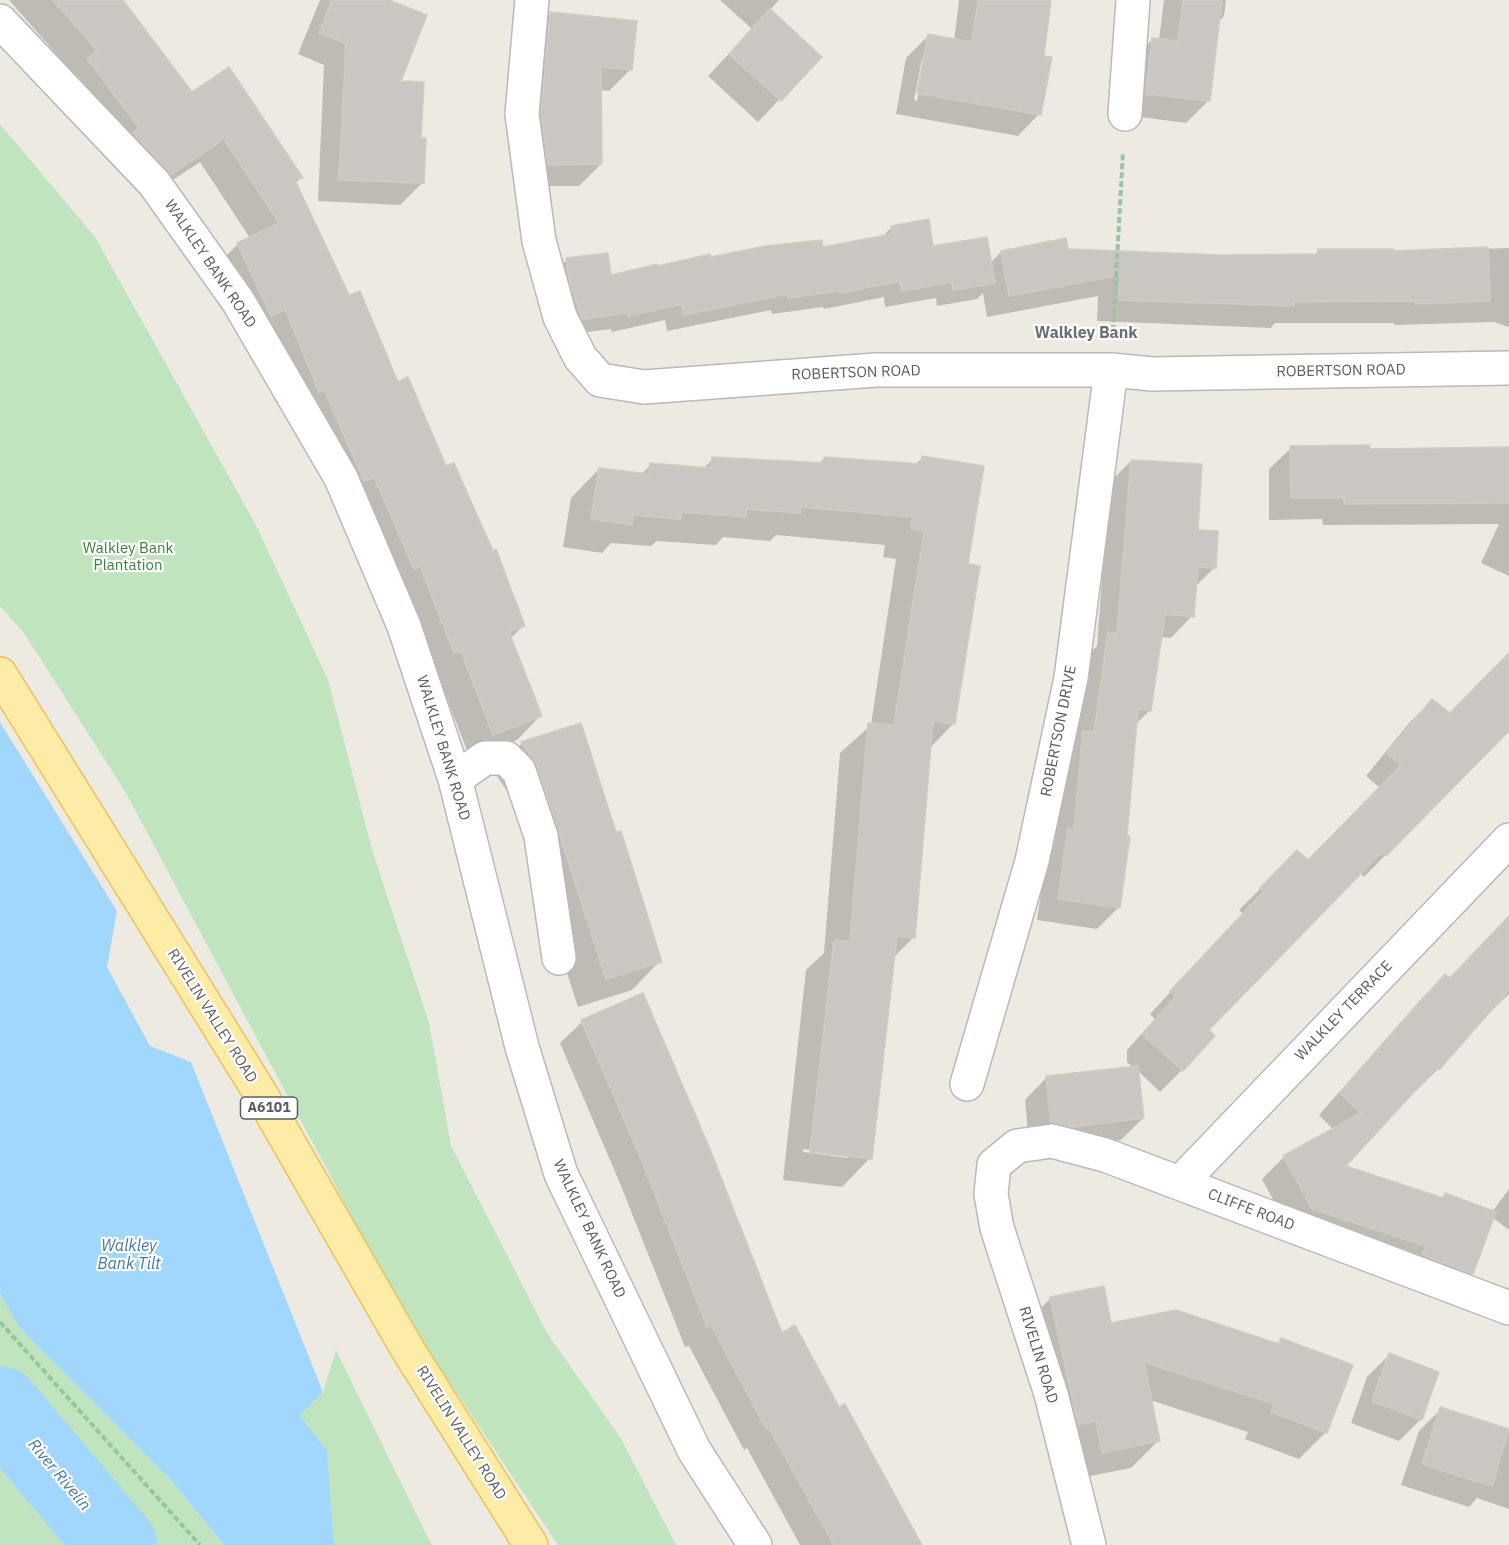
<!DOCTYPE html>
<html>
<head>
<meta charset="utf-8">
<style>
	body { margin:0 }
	canvas { display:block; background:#eceae1 }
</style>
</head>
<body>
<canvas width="1509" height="1545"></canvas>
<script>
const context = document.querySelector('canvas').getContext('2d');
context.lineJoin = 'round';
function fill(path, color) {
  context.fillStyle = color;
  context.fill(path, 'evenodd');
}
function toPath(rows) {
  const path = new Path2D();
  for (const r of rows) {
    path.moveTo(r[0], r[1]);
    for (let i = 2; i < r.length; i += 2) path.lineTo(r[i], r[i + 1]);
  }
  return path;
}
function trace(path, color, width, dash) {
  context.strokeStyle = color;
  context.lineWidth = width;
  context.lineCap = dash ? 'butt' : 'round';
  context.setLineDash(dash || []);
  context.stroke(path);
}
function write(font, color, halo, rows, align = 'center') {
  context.font = font + ' "IBM Plex Sans",sans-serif';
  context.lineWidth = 4.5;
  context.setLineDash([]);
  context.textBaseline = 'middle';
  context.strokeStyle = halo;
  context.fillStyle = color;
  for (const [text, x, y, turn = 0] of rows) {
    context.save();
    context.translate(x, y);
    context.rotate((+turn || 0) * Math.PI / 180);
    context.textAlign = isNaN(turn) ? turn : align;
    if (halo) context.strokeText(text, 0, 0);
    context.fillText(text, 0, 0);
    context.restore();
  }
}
const green = toPath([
	[0,124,95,237,257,527,328,680,373,853,429,1023,451,1146,547,1333,620,1437,676,1545,558,1545,403,1312,126,793,24,633,0,606],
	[0,1293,19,1327,172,1481,224,1545,0,1545],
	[336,1350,428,1538,432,1545,334,1545,327,1450,300,1416,323,1392]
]);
const water = toPath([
	[0,722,117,911,107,967,150,1046,191,1062,323,1392,300,1416,327,1450,334,1545,224,1545,172,1481,19,1327,0,1293]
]);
const shadow = toPath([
	[9,0,118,0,192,94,301,178,295,183,348,297,446,468,524,625,510,639,540,716,517,740,470,758,437,673,430,676,214,268,238,244,250,238,200,162,147,197,64,83,73,73],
	[320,0,385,0,398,82,420,139,422,183,400,205,318,201,324,65,298,54],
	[720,0,779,0,769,11,820,57,758,122,708,76,752,29],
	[959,0,1049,0,1039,114,1018,136,896,114,906,58,928,36,954,41],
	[922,59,925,59,917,101,914,100],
	[1164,0,1226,0,1224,16,1218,23,1208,101,1186,123,1125,115,1131,61,1153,39,1159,40],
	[550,14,631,69,609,91,600,90,601,164,579,186,526,186,528,36],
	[892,227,932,248,990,263,1001,252,1067,250,1220,256,1313,256,1319,250,1391,252,1509,248,1509,327,1493,322,1394,325,1394,323,1275,323,1271,328,1097,321,1098,296,987,317,983,293,977,299,937,306,936,298,885,307,884,297,824,309,823,307,772,314,771,310,667,331,665,320,612,332,611,329,565,335,550,277,567,260,609,277,710,259,822,248,882,237],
	[1291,448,1509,453,1509,576,1481,563,1499,524,1323,525,1322,519,1269,520,1269,469],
	[825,458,915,465,922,458,966,565,954,723,930,748,914,937,893,958,870,1158,842,1187,783,1180,806,970,824,953,840,753,871,725,896,559,883,557,885,545,776,535,770,541,723,537,716,545,657,541,651,546,611,543,602,553,563,547,571,498,599,469,641,475,651,464,703,469,713,459,818,464],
	[803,1149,848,1155,848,1158,803,1152],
	[1131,461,1196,531,1214,568,1195,587,1192,616,1171,638,1160,637,1150,710,1135,725,1119,907,1097,929,1037,920,1047,851,1054,844,1062,754,1075,741,1087,656,1097,646,1109,483],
	[1509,667,1509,729,1364,877,1360,873,1207,1030,1182,1070,1160,1092,1137,1070,1143,1118,1121,1140,1048,1148,1029,1144,1025,1100,1046,1078,1134,1068,1127,1062,1127,1050,1155,1019,1150,1014,1243,914,1239,910,1297,852,1308,862,1380,788,1366,776,1410,722,1432,701,1456,720],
	[522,743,615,834,660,961,632,990,578,1007,509,794,494,772],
	[1509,917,1509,994,1472,1029,1438,1069,1416,1091,1414,1089,1343,1167,1441,1199,1445,1195,1492,1212,1509,1189,1509,1230,1492,1217,1471,1273,1449,1295,1290,1231,1262,1179,1284,1157,1334,1130,1319,1115,1423,997,1445,976,1449,979],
	[582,1022,781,1335,921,1545,800,1545,747,1448,744,1450,689,1346,685,1347,619,1181,560,1043],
	[1051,1298,1110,1325,1277,1345,1282,1340,1326,1432,1299,1459,1245,1439,1248,1432,1150,1400,1158,1441,1131,1468,1075,1479,1023,1326],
	[1389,1355,1421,1419,1399,1441,1351,1423,1367,1377],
	[1441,1409,1509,1430,1509,1509,1477,1498,1469,1507,1401,1485,1419,1431]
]);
const river = toPath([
	[0,1406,117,1545]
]);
const building = toPath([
	[53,0,123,0,192,92,229,67,303,178,294,178,349,295,360,291,398,382,408,377,446,466,454,463,493,551,496,549,525,626,509,632,542,716,493,735,461,651,454,653,420,566,414,569,374,477,364,481,324,390,319,392,285,309,271,316,237,243,279,223,224,139,171,175,136,136,133,132,139,128,87,58,97,50,53,0],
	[332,0,389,0,427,15,401,81,424,82,421,138,426,138,424,183,339,180,346,43,319,33,332,0],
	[978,0,1051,0,1044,56,1052,57,1041,115,917,93,928,34,972,42,978,0],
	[1183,0,1222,0,1210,101,1146,94,1152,38,1178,41,1183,0],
	[770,9,822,57,781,101,729,54,770,9],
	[550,12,637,21,632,70,601,67,602,164,548,165,541,114,550,12],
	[929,219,933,246,987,237,995,283,953,290,952,282,902,291,900,281,840,293,840,291,788,298,788,294,684,315,681,304,628,316,628,313,582,319,569,281,566,258,608,253,611,275,658,264,658,266,710,254,711,257,766,246,822,240,823,247,892,234,891,226,929,219],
	[1066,238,1068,249,1220,255,1318,254,1318,249,1393,249,1393,251,1488,247,1490,301,1415,304,1415,301,1294,302,1294,306,1119,300,1120,275,1009,296,1001,251,1066,238],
	[1370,445,1370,449,1509,447,1509,503,1344,504,1344,498,1291,498,1290,446,1370,445],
	[922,456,984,466,968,564,980,566,955,724,933,721,915,938,897,936,872,1159,810,1152,834,940,850,942,868,723,894,725,924,531,911,529,912,517,801,507,800,513,746,509,746,517,682,512,681,519,633,515,632,525,591,519,599,468,649,474,650,463,711,468,712,457,824,463,824,457,921,464,922,456],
	[1131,460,1202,464,1198,530,1218,531,1216,568,1198,567,1194,617,1165,614,1151,711,1138,709,1127,836,1130,836,1120,908,1058,899,1068,828,1074,829,1083,731,1094,732,1108,632,1117,633,1131,460],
	[1509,653,1509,731,1386,856,1382,852,1209,1030,1215,1036,1183,1071,1142,1034,1176,996,1170,991,1264,891,1260,888,1297,850,1308,860,1401,765,1387,753,1432,699,1450,713,1509,653],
	[581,723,616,832,621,831,662,962,606,979,537,765,521,742,581,723],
	[1509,916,1509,990,1439,1070,1436,1068,1346,1166,1443,1198,1445,1193,1496,1212,1473,1274,1422,1255,1426,1246,1312,1209,1283,1156,1361,1113,1340,1093,1445,974,1450,978,1509,916],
	[643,993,710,1149,782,1333,795,1325,839,1407,845,1404,922,1545,834,1545,769,1428,766,1429,711,1325,707,1327,641,1159,581,1020,643,993],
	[1138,1066,1144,1118,1071,1127,1051,1122,1046,1076,1138,1066],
	[1104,1286,1111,1323,1176,1310,1279,1344,1281,1338,1353,1365,1327,1433,1271,1412,1274,1404,1144,1362,1160,1441,1102,1453,1096,1421,1078,1425,1050,1297,1104,1286],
	[1389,1353,1439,1372,1422,1420,1372,1401,1389,1353],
	[1440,1407,1509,1429,1492,1486,1422,1464,1440,1407]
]);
const path = toPath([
	[1113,331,1123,152],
	[0,1322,200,1545]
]);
const minor = toPath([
	[532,0,522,114,539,241,560,317,580,357,600,380,644,387,876,370,1111,370,1152,374,1509,368],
	[0,21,154,183,238,301,341,478,404,626,455,779,522,1047,561,1174,694,1450,755,1545],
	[1125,114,1133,0],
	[455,779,485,758,506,758,519,771,541,836,559,958],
	[967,1084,1032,861,1071,678,1111,370],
	[1180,1183,1509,840],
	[1089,1545,1051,1394,997,1228,991,1194,994,1165,1017,1146,1052,1141,1105,1155,1509,1308]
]);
const major = toPath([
	[0,674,259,1091,408,1350,531,1545]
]);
const shields = [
	[269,1108,57]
];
const shieldNames = [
	["A6101",269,1108]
];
const streetNames = [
	["WALKLEY BANK ROAD",210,264,56],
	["ROBERTSON ROAD",1341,371,-1],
	["ROBERTSON ROAD",856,373,-2],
	["ROBERTSON DRIVE",1059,731,-79],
	["WALKLEY BANK ROAD",443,748,73],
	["WALKLEY TERRACE",1344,1011,-46],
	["RIVELIN VALLEY ROAD",212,1016,58],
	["CLIFFE ROAD",1251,1210,21],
	["WALKLEY BANK ROAD",589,1229,65],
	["RIVELIN ROAD",1038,1355,73],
	["RIVELIN VALLEY ROAD",461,1433,58]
];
const parkNames = [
	["Walkley Bank",128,549],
	["Plantation",128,566]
];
const neighbourhoodNames = [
	["Walkley Bank",1086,333]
];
const waterNames = [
	["Walkley",129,1246],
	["Bank Tilt",129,1264],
	["River Rivelin",59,1475,50]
];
fill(green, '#bfe4be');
fill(water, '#a1d7fc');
fill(shadow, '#0003');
trace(river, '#a1d7fc', 80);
fill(building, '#cac6c1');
trace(building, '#d1cbc0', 1.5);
trace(minor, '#b7b9be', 36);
trace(major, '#edc05a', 36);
trace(path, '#98c4a3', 4, [6, 3]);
trace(minor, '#fff', 33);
trace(major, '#fceca6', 33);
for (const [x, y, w] of shields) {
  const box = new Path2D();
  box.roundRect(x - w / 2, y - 11, w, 22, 4.5);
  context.fillStyle = '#fff';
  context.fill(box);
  trace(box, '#5a5e62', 1.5);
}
write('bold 14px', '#5a5e62', null, shieldNames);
write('15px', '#5a5e62', '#fff', streetNames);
write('15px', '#378439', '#fff', parkNames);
write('bold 16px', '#6b7074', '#fff', neighbourhoodNames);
write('italic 16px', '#4078ae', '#fff', waterNames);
</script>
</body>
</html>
